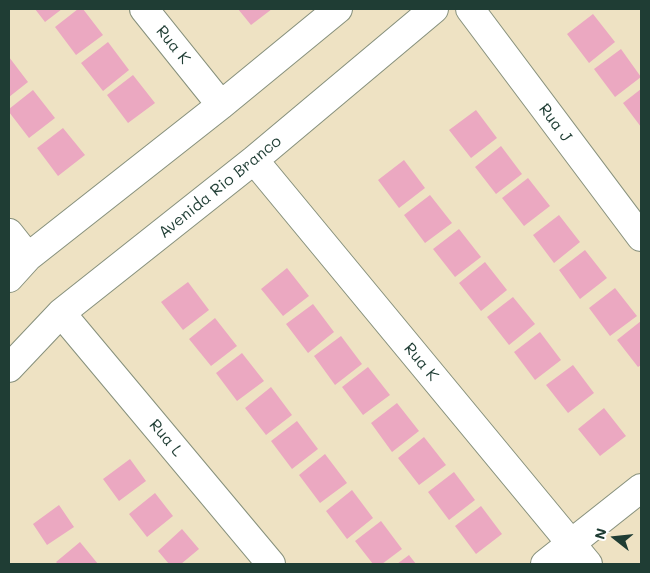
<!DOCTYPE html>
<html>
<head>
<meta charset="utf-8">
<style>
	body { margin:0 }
	#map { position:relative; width:650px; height:573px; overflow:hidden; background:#eee2c3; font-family:Mali,sans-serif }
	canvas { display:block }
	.frame { position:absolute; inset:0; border:10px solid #1f3d34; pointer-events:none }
	.north { position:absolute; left:590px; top:513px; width:50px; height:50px; -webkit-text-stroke:4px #fff; paint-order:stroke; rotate:286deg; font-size:14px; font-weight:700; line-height:20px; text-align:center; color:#1f3d34 }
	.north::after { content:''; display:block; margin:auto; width:18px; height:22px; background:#1f3d34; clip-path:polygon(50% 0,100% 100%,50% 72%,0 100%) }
</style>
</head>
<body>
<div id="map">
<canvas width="650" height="573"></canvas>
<div class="frame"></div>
<div class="north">N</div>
</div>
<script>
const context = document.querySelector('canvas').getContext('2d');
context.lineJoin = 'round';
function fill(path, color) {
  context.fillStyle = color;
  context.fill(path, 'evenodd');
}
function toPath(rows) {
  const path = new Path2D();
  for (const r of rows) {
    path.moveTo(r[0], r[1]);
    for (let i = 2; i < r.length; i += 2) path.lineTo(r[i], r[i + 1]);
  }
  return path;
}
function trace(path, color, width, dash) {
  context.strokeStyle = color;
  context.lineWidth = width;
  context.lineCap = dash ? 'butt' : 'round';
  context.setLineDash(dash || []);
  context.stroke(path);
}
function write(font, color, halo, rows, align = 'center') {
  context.font = font + ' Mali,sans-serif';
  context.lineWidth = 4;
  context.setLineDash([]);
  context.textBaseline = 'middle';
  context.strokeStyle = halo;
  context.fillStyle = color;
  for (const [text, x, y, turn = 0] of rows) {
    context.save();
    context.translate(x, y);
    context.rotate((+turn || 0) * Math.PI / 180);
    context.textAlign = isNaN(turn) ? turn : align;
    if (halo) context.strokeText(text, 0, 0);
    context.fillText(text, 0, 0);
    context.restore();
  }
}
const building = toPath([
	[35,9,62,9,45,22],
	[78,9,83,9,103,35,76,55,55,27],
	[238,9,272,9,251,25],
	[593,14,615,42,589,63,567,34],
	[108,42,129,70,103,91,81,63],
	[621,49,641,77,615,97,594,69],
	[9,57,28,82,9,97],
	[133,75,155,103,128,123,107,95],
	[641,89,641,127,623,103],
	[33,90,55,118,29,138,9,112,9,109],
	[476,110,497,138,471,158,449,130],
	[63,128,85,155,58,176,37,148],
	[501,146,522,174,496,194,475,167],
	[404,160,425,188,399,208,378,180],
	[528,178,550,206,524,226,502,198],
	[430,195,452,223,425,243,404,215],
	[559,215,580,242,554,263,533,235],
	[459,229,481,257,455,277,433,249],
	[585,250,607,278,580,299,559,270],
	[485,262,507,290,481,311,459,283],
	[287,268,309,296,283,316,261,289],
	[188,282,209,310,183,330,161,302],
	[615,288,637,316,610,336,589,308],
	[513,297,535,324,509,345,487,317],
	[313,304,334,332,308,353,286,324],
	[215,318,237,346,211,366,189,339],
	[641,321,641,365,638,367,617,340],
	[540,332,561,360,535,380,514,352],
	[341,336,362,364,335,385,314,356],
	[242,353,264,381,237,401,216,373],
	[573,365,594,393,568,413,546,385],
	[368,367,390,395,363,415,342,387],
	[271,387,292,415,266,435,245,408],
	[397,403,419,431,392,452,371,423],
	[604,408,626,436,600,456,578,429],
	[297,421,318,449,292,469,271,441],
	[424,437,446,465,419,485,398,458],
	[325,454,347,483,320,503,299,475],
	[130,459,146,481,119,501,103,479],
	[454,472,475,500,449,520,428,492],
	[352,490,373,518,347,539,326,511],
	[155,493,173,516,147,537,129,514],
	[59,505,74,527,47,545,33,524],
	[481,506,502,534,476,554,455,526],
	[381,521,402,549,382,564,373,564,355,541],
	[182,529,199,549,181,564,169,564,158,551],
	[80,542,98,564,58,564,56,562],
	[409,555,416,564,397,564]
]);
const minor = toPath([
	[144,9,221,105],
	[470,9,641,237],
	[254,160,588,564],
	[9,233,28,257],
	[9,278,28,257,221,105,338,9],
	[61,313,271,564],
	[9,368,61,313,254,160,434,9],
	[545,564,641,488]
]);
const streetNames = [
	["Rua K",173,45,51],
	["Rua J",555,123,53],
	["Avenida Rio Branco",220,187,-39],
	["Rua K",421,362,50],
	["Rua L",166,438,50]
];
fill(building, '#eba8c1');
trace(minor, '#86907c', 30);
trace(minor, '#fff', 28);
write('16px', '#1f3d34', '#fff', streetNames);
</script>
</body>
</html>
